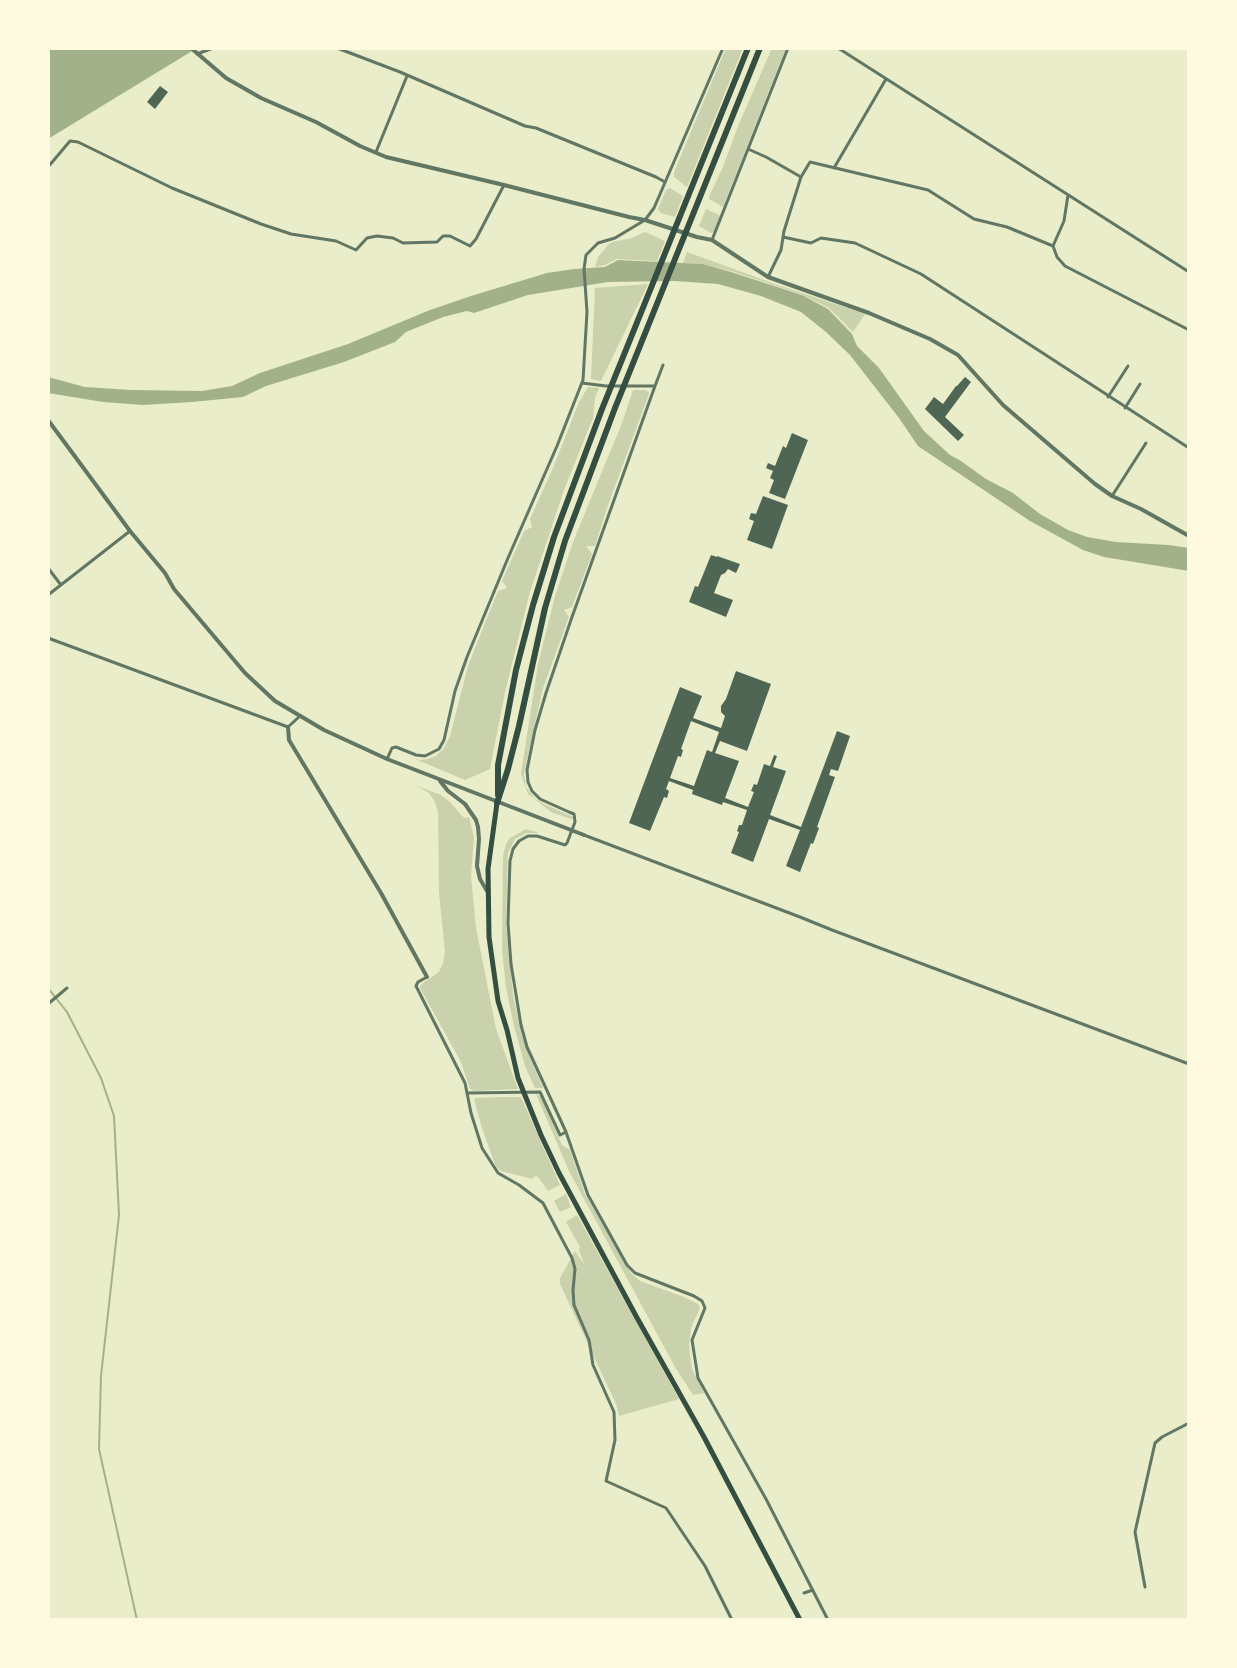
<!DOCTYPE html>
<html>
<head>
<meta charset="utf-8">
<style>
	body { margin:0 }
	#map { position:relative; width:1237px; height:1668px; overflow:hidden; background:#e9edc9; font-family:"Crimson Pro",serif }
	canvas { display:block }
	.frame { position:absolute; inset:0; border:50px solid #fefae0; pointer-events:none }
</style>
</head>
<body>
<div id="map">
<canvas width="1237" height="1668"></canvas>
<div class="frame"></div>
</div>
<script>
const context = document.querySelector('canvas').getContext('2d');
context.lineJoin = 'round';
function fill(path, color) {
  context.fillStyle = color;
  context.fill(path, 'evenodd');
}
function toPath(rows) {
  const path = new Path2D();
  for (const r of rows) {
    path.moveTo(r[0], r[1]);
    for (let i = 2; i < r.length; i += 2) path.lineTo(r[i], r[i + 1]);
  }
  return path;
}
function trace(path, color, width, dash) {
  context.strokeStyle = color;
  context.lineWidth = width;
  context.lineCap = dash ? 'butt' : 'round';
  context.setLineDash(dash || []);
  context.stroke(path);
}
const green = toPath([
	[726,48,743,48,687,187,674,177,674,172],
	[772,48,786,48,723,207,709,199,709,197,722,169,739,124],
	[670,188,683,196,675,217,661,213,658,209,666,190],
	[706,209,719,215,720,217,714,232,711,233,699,226],
	[645,232,665,241,657,261,617,259,605,265,595,267,598,257,608,245,612,242,632,238],
	[687,252,775,284,865,314,853,332,829,308,801,294,731,271,703,264,683,263],
	[648,284,601,381,591,379,595,288],
	[588,387,599,388,595,398,593,418,564,490,530,592,505,692,490,769,465,780,413,758,420,760,428,759,436,756,444,748,450,736,468,666,487,618,498,591,507,588,502,581,524,531,532,527,530,519,553,468,579,402],
	[633,390,645,390,649,392,649,394,607,508,595,546,586,546,592,554,572,607,564,610,569,617,543,688,524,774,526,787,535,799,544,804,571,816,573,818,571,819,551,812,528,794,521,774,538,664,555,596,573,542,622,423],
	[417,786,441,795,451,803,462,816,465,818,469,817,474,837,471,876,476,928,496,1029,518,1089,474,1091,470,1089,461,1062,420,988,420,986,423,983,439,972,443,963,445,952,439,892,438,812,435,802,429,793],
	[526,829,539,833,527,833,515,839,508,853,506,923,513,995,521,1032,531,1060,543,1088,535,1088,525,1066,514,1026,506,988,502,950,503,856,506,844,510,838],
	[536,1094,541,1097,562,1145,570,1150,585,1194,631,1273,640,1281,684,1297,698,1304,700,1308,691,1328,689,1346,692,1369,704,1393,693,1395,675,1367,569,1171],
	[503,1097,521,1097,560,1185,548,1191,538,1177,535,1176,532,1179,501,1171,496,1167,482,1128,474,1099,476,1098],
	[566,1194,571,1207,560,1212,554,1201],
	[577,1215,679,1399,619,1416,616,1404,560,1284,560,1278,575,1251,584,1264,579,1250,580,1247,566,1222]
]);
const water = toPath([
	[48,48,197,48,48,139],
	[618,260,703,264,731,272,802,295,828,309,852,334,857,346,879,368,924,431,950,455,961,461,986,479,1013,493,1040,514,1068,530,1087,537,1116,542,1169,545,1189,548,1189,571,1104,557,1083,550,1030,521,918,446,899,418,850,355,826,332,801,312,761,296,718,284,675,281,608,282,528,295,474,313,467,311,443,317,406,332,395,342,344,362,266,386,243,397,192,402,143,405,103,402,48,393,48,377,85,387,131,390,202,391,232,386,260,373,348,344,430,310,471,296,547,273,574,269,605,267]
]);
const stream = toPath([
	[48,988,67,1012,101,1078,114,1116,119,1215,101,1376,99,1449,137,1620]
]);
const building = toPath([
	[160,86,168,92,155,109,147,102],
	[965,377,971,382,945,417,964,435,958,441,925,409,934,397,943,404,956,386,957,386],
	[792,433,808,440,785,499,769,493,774,480,770,478,773,471,766,468,768,463,775,466,783,446,786,448],
	[763,496,788,505,772,549,747,540,754,521,749,519,751,513,756,514],
	[711,555,717,557,717,556,740,564,736,573,728,569,725,573,721,575,714,593,733,600,726,617,689,602,695,586,698,587],
	[736,671,771,684,747,751,720,741,715,753,739,761,725,798,748,807,754,792,751,791,754,784,757,785,764,764,770,766,774,755,777,756,773,767,786,771,770,815,801,827,837,731,850,736,838,771,831,769,829,775,835,777,817,827,819,828,813,844,811,843,800,872,786,866,800,830,769,819,753,862,731,853,739,832,737,831,739,825,742,825,747,810,723,802,722,805,692,794,693,790,669,781,666,789,669,791,667,798,664,797,650,831,629,823,680,687,702,696,693,718,721,728,725,716,721,712,721,706,726,699],
	[691,721,719,732,712,752,707,750,694,786,670,778,678,756,681,757,683,750,681,749]
]);
const minor = toPath([
	[337,48,400,72,525,126,536,128,656,177,665,182],
	[838,48,1189,272],
	[197,54,213,48],
	[748,149,766,157,801,177],
	[376,152,407,76],
	[48,167,70,141,78,142,172,188,261,224,291,234,336,241,356,250,367,238,377,236,393,238,403,243,437,242,443,236,450,236,470,246,476,239,504,185],
	[834,168,886,79],
	[1068,195,1064,221,1053,246,1057,257,1065,266,1189,330],
	[783,237,811,243,821,238,855,243,921,274,1189,448],
	[712,240,788,48],
	[768,277,781,250,784,231,801,177,810,162,928,190,974,219,1007,227,1053,246],
	[582,383,606,386,655,386,572,617,546,693,535,730,527,770,528,782,532,791,540,799,569,812,574,814,575,822,567,843,565,845,537,836,528,836,519,841,513,849,510,861,508,923,511,964,521,1025,527,1047,566,1132,588,1195,627,1265,635,1273,694,1296,702,1301,705,1308,692,1340,698,1378,766,1499,828,1620],
	[655,386,663,365],
	[1108,397,1128,366],
	[1125,408,1140,384],
	[1112,496,1146,443],
	[48,568,61,585],
	[48,595,130,531],
	[48,638,288,727,300,716],
	[387,759,392,748,396,747,416,755,425,756,439,749,444,740,455,691,467,657,508,558,557,446,583,380,587,312,584,269,586,255,598,243,615,238,645,220,654,208,723,48],
	[584,835,800,917,832,930,1189,1064],
	[427,977,418,982,416,986,465,1083,471,1113,482,1148,498,1173,519,1185,543,1203,572,1258,575,1269,573,1290,574,1305,589,1340,593,1365,614,1412,615,1440,606,1481,666,1508,705,1566,732,1620],
	[48,1004,67,988],
	[467,1093,540,1092,560,1135,566,1132],
	[1145,1587,1135,1532,1155,1443,1162,1437,1189,1423],
	[804,1593,813,1590]
]);
const tertiary = toPath([
	[191,48,226,78,261,98,316,122,360,146,386,157,504,185,629,217,645,220,697,237,712,240,768,277,869,313,930,339,958,355,1003,405,1095,484,1112,496,1141,509,1189,536],
	[48,420,130,531,165,573,174,589,245,673,275,701,324,730,387,759,584,835],
	[288,727,289,740,381,893,427,977],
	[440,781,448,791,465,804,476,820,478,827,479,839,477,866,480,879,487,891]
]);
const trunk = toPath([
	[497,803,488,869,489,937,498,1001,507,1030,518,1078,541,1135,559,1173,636,1316,704,1437,800,1620]
]);
const motorway = toPath([
	[498,795,498,765,516,670,533,605,554,537,602,409,748,48],
	[497,803,508,769,519,726,545,608,565,541,615,408,760,48]
]);
fill(green, '#cad2ad');
fill(water, '#a3b18a');
trace(stream, '#a3b18a', 2);
fill(building, '#4f6655');
trace(minor, '#617663', 3);
trace(tertiary, '#617663', 4);
trace(trunk, '#344e41', 5);
trace(motorway, '#344e41', 6);
</script>
</body>
</html>
